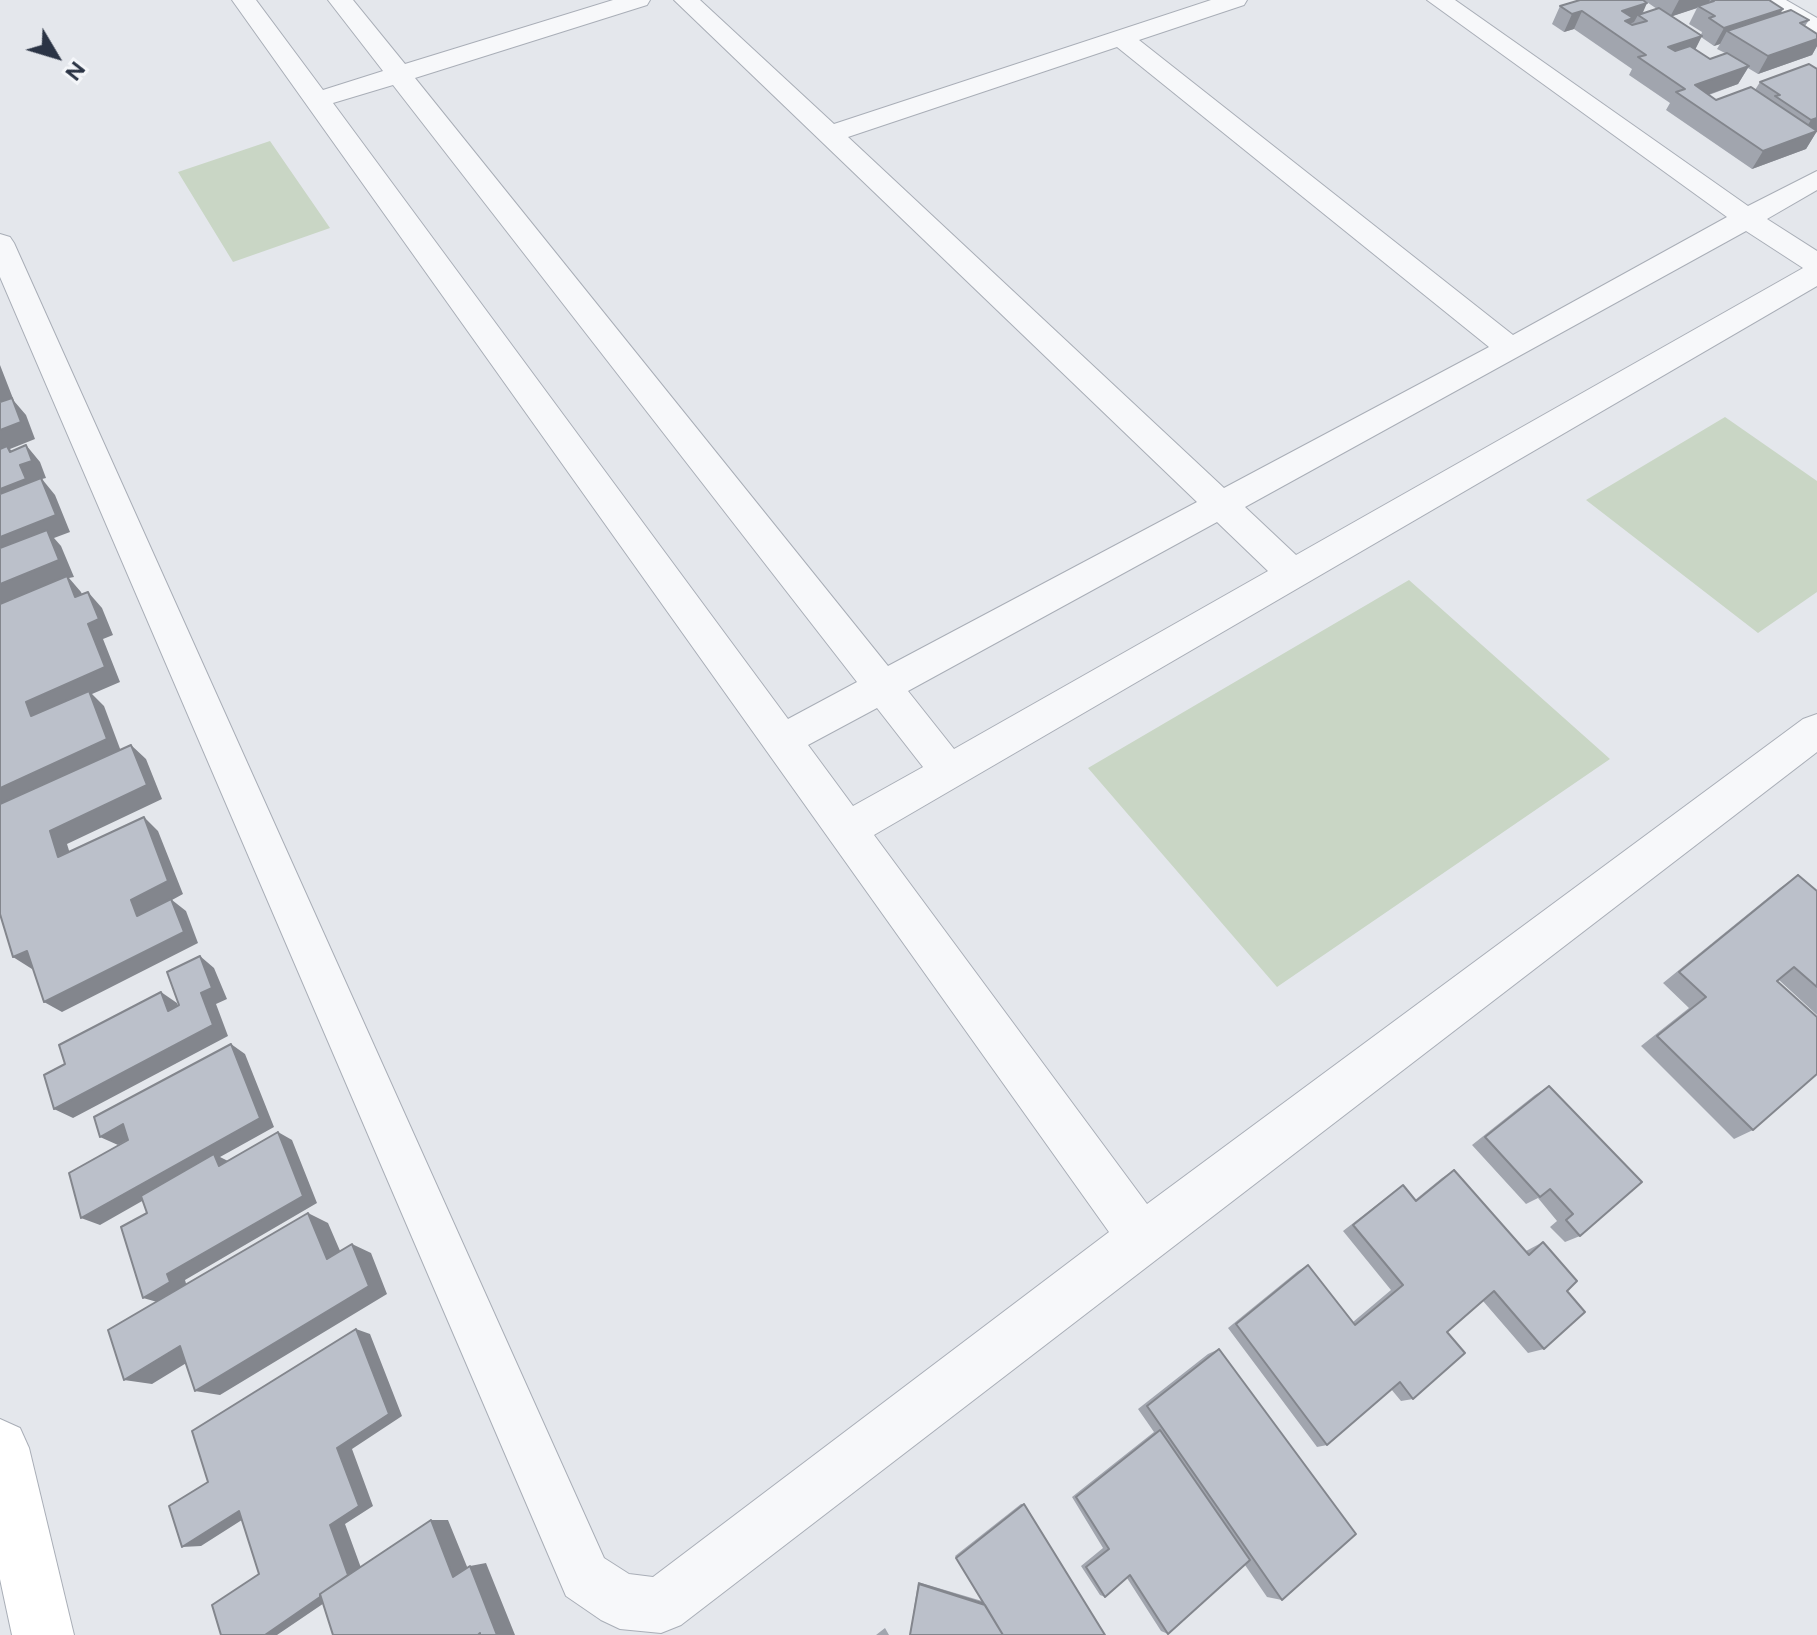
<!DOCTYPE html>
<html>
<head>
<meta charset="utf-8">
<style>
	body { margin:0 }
	#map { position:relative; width:1817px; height:1635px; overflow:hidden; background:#e4e7ec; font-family:Figtree,sans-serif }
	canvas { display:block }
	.north { position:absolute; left:16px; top:16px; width:80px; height:80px; -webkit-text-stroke:6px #f4f6f9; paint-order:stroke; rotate:128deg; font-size:22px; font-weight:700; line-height:32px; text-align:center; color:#2b3445 }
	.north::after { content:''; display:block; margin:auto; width:28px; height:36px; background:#2b3445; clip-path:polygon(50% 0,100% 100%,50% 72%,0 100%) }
</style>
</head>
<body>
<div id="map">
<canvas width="1817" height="1635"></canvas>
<div class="north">N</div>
</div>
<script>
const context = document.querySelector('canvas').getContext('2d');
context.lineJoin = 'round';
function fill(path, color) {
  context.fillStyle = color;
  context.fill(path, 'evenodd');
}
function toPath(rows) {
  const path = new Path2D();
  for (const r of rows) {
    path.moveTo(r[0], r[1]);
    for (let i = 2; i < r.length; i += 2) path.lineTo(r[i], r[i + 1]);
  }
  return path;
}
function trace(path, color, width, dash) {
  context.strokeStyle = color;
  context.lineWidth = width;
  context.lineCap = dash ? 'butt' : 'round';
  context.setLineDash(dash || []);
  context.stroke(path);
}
const green = toPath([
	[270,141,330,228,233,262,178,172],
	[1725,417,1817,481,1817,592,1758,633,1586,500],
	[1409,580,1610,759,1277,987,1088,768]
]);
const street = toPath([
	[232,0,256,0,323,90,383,71,328,0,353,0,405,64,613,0,650,0,647,5,415,78,888,666,1197,502,674,0,700,0,834,124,1211,0,1247,0,1244,5,1139,40,1513,335,1727,217,1427,0,1455,0,1748,206,1817,171,1817,190,1767,219,1817,251,1817,286,874,835,1147,1204,1803,719,1817,714,1817,752,681,1625,661,1633,620,1629,601,1620,566,1596,0,277,0,234,10,237,14,243,604,1558,629,1574,653,1577,1109,1232,232,0],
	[1117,47,1489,347,1224,488,848,137,1117,47],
	[393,85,857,682,788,719,333,103,393,85],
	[1746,231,1803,268,1296,555,1245,507,1746,231],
	[1217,522,1268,571,954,749,908,691,1217,522],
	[877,708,923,767,853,806,808,745,877,708],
	[1757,0,1786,0,1817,18,1817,36,1808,34,1757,0]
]);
const secondary = toPath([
	[0,1419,20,1428,29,1448,74,1635,12,1635,0,1579,0,1419]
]);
const wall = toPath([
	[1644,0,1769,0,1781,13,1809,20,1805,26,1817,34,1817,46,1812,55,1758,74,1748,68,1738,84,1709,95,1716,100,1755,90,1760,82,1809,64,1817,131,1806,149,1752,169,1666,110,1670,103,1629,75,1632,69,1574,29,1564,32,1552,24,1560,6,1642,14,1657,9],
	[1697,8,1689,24,1702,32,1701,35,1672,16],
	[1701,37,1714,46,1720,44,1717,49,1725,53,1710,59,1695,49],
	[1798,875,1817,891,1817,1015,1779,980,1777,981,1753,1130,1734,1139,1641,1046,1689,1008,1663,983,1780,888],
	[1549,1086,1580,1236,1565,1242,1550,1227,1557,1221,1538,1198,1526,1204,1472,1145,1535,1095],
	[1454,1170,1526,1251,1543,1242,1567,1291,1544,1349,1528,1353,1483,1301,1447,1332,1413,1399,1401,1401,1391,1389,1327,1445,1317,1447,1228,1328,1298,1271,1308,1265,1353,1322,1391,1290,1343,1231,1392,1193,1403,1185,1415,1200,1442,1178],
	[1219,1349,1282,1600,1267,1597,1245,1565,1168,1634,1161,1631,1127,1578,1105,1597,1100,1595,1081,1566,1103,1548,1072,1497,1154,1432,1138,1409,1208,1354],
	[1021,1504,1024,1504,1105,1635,910,1635,918,1582,982,1601,955,1556],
	[885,1628,889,1635,876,1635]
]);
const shadedWall = toPath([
	[1679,0,1710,0,1707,5,1698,6,1697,8,1670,17],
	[1647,3,1641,17,1638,15,1634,22,1630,24,1624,36,1622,11],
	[1783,9,1773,27,1727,31,1720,44,1714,46,1724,28],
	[1582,11,1574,29,1564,32,1572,14],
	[1702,36,1693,54,1659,65,1668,47],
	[1817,39,1817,46,1812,55,1758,74,1768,56],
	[1749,66,1738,84,1690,101,1695,85],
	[1817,118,1817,131,1806,149,1752,169,1763,151,1800,137,1811,120],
	[0,365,14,401,26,415,35,439,10,449,22,463,26,445,40,462,46,478,42,479,55,495,70,532,54,538,61,546,74,577,69,578,81,592,90,613,0,607],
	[88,592,102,608,113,635,103,639,120,682,92,694,104,706,122,754,0,809,0,788,31,716,26,702,88,624],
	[131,745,146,759,162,799,67,844,75,870,58,857,50,831],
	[144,817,158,831,183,894,172,900,186,911,198,943,62,1012,44,1002,131,900],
	[27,951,45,962,32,969,13,957],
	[200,956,214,968,227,999,216,1004,228,1036,73,1118,54,1109,201,993],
	[161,992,177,1003,183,1021,168,1011],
	[231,1044,245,1054,274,1127,220,1157,230,1162,219,1166,216,1159,100,1225,81,1218],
	[123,1124,140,1133,118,1145,100,1137],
	[278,1132,292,1140,317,1203,185,1280,187,1287,161,1303,143,1298,167,1274],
	[308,1213,328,1223,347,1267,327,1259],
	[352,1244,371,1253,387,1294,220,1395,195,1391],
	[356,1329,370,1334,402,1416,352,1449,373,1506,345,1524,364,1576,277,1635,265,1635,337,1448],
	[180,1346,206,1351,152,1384,124,1380],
	[239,1511,256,1511,201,1546,182,1547],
	[431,1520,448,1520,470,1574,453,1577],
	[486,1563,515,1635,478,1635,470,1566],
	[918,1582,982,1602,985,1605,919,1584]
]);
const building = toPath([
	[1580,0,1643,0,1647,3,1622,11,1633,18,1625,21,1632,25,1647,21,1638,15,1659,8,1702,36,1668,47,1675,51,1690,46,1710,59,1727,53,1749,66,1695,85,1716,100,1751,87,1817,131,1763,151,1676,92,1685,89,1638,57,1646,55,1582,11,1572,14,1560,6,1580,0],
	[1712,0,1769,0,1783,9,1724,28,1709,18,1715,16,1698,6,1714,1,1712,0],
	[1791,10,1809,20,1800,23,1817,34,1817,39,1768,56,1727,31,1791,10],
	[1809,64,1817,69,1817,118,1811,120,1775,96,1780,95,1760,82,1809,64],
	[12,398,21,422,0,430,0,402,12,398],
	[26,445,32,461,20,465,26,479,0,489,0,449,7,446,10,452,26,445],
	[41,478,56,515,0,537,0,494,41,478],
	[47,530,59,560,0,584,0,548,47,530],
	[67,576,75,597,88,592,99,619,88,624,105,667,26,702,31,716,89,691,107,739,0,788,0,604,67,576],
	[131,745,147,785,50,831,58,857,144,817,168,881,131,900,137,916,171,899,184,932,44,1002,27,951,13,957,0,914,0,804,131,745],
	[1798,875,1817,891,1817,987,1794,967,1777,981,1817,1017,1817,1074,1753,1130,1657,1036,1706,997,1679,972,1798,875],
	[200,956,212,988,201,993,213,1025,54,1109,44,1075,65,1064,59,1045,161,992,168,1011,179,1005,167,972,200,956],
	[231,1044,260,1118,81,1218,69,1173,128,1140,123,1124,100,1137,94,1117,231,1044],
	[1549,1086,1642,1182,1580,1236,1566,1220,1573,1214,1550,1189,1540,1197,1485,1137,1549,1086],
	[278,1132,303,1196,167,1274,170,1282,143,1298,121,1227,147,1213,141,1196,214,1154,219,1166,278,1132],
	[1454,1170,1529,1255,1543,1242,1577,1281,1567,1291,1585,1312,1544,1349,1494,1291,1447,1332,1465,1353,1413,1399,1400,1382,1327,1445,1236,1324,1308,1265,1355,1325,1403,1285,1353,1225,1403,1185,1416,1201,1454,1170],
	[308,1213,327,1259,352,1244,369,1286,195,1391,180,1346,124,1380,108,1330,308,1213],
	[356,1329,389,1414,337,1448,359,1506,330,1525,348,1575,320,1594,320,1597,265,1635,221,1635,212,1605,259,1574,239,1511,182,1547,169,1506,208,1482,192,1431,356,1329],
	[1219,1349,1356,1534,1282,1600,1147,1406,1219,1349],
	[1160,1430,1250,1560,1168,1634,1130,1575,1105,1597,1086,1567,1109,1549,1076,1497,1160,1430],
	[1024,1504,1105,1635,1003,1635,956,1558,1024,1504],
	[431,1520,453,1577,470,1566,497,1635,480,1635,480,1633,478,1635,333,1635,320,1594,431,1520],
	[919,1584,985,1605,1003,1635,910,1635,919,1584]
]);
fill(green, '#c9d6c5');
trace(street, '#a9aeb7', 2);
trace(secondary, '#a9aeb7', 2);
fill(street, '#f7f8fa');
fill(secondary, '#fff');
fill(wall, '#a1a5ae');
fill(shadedWall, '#83868d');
fill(building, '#bbc0ca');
trace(building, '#83868d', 2);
</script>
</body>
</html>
